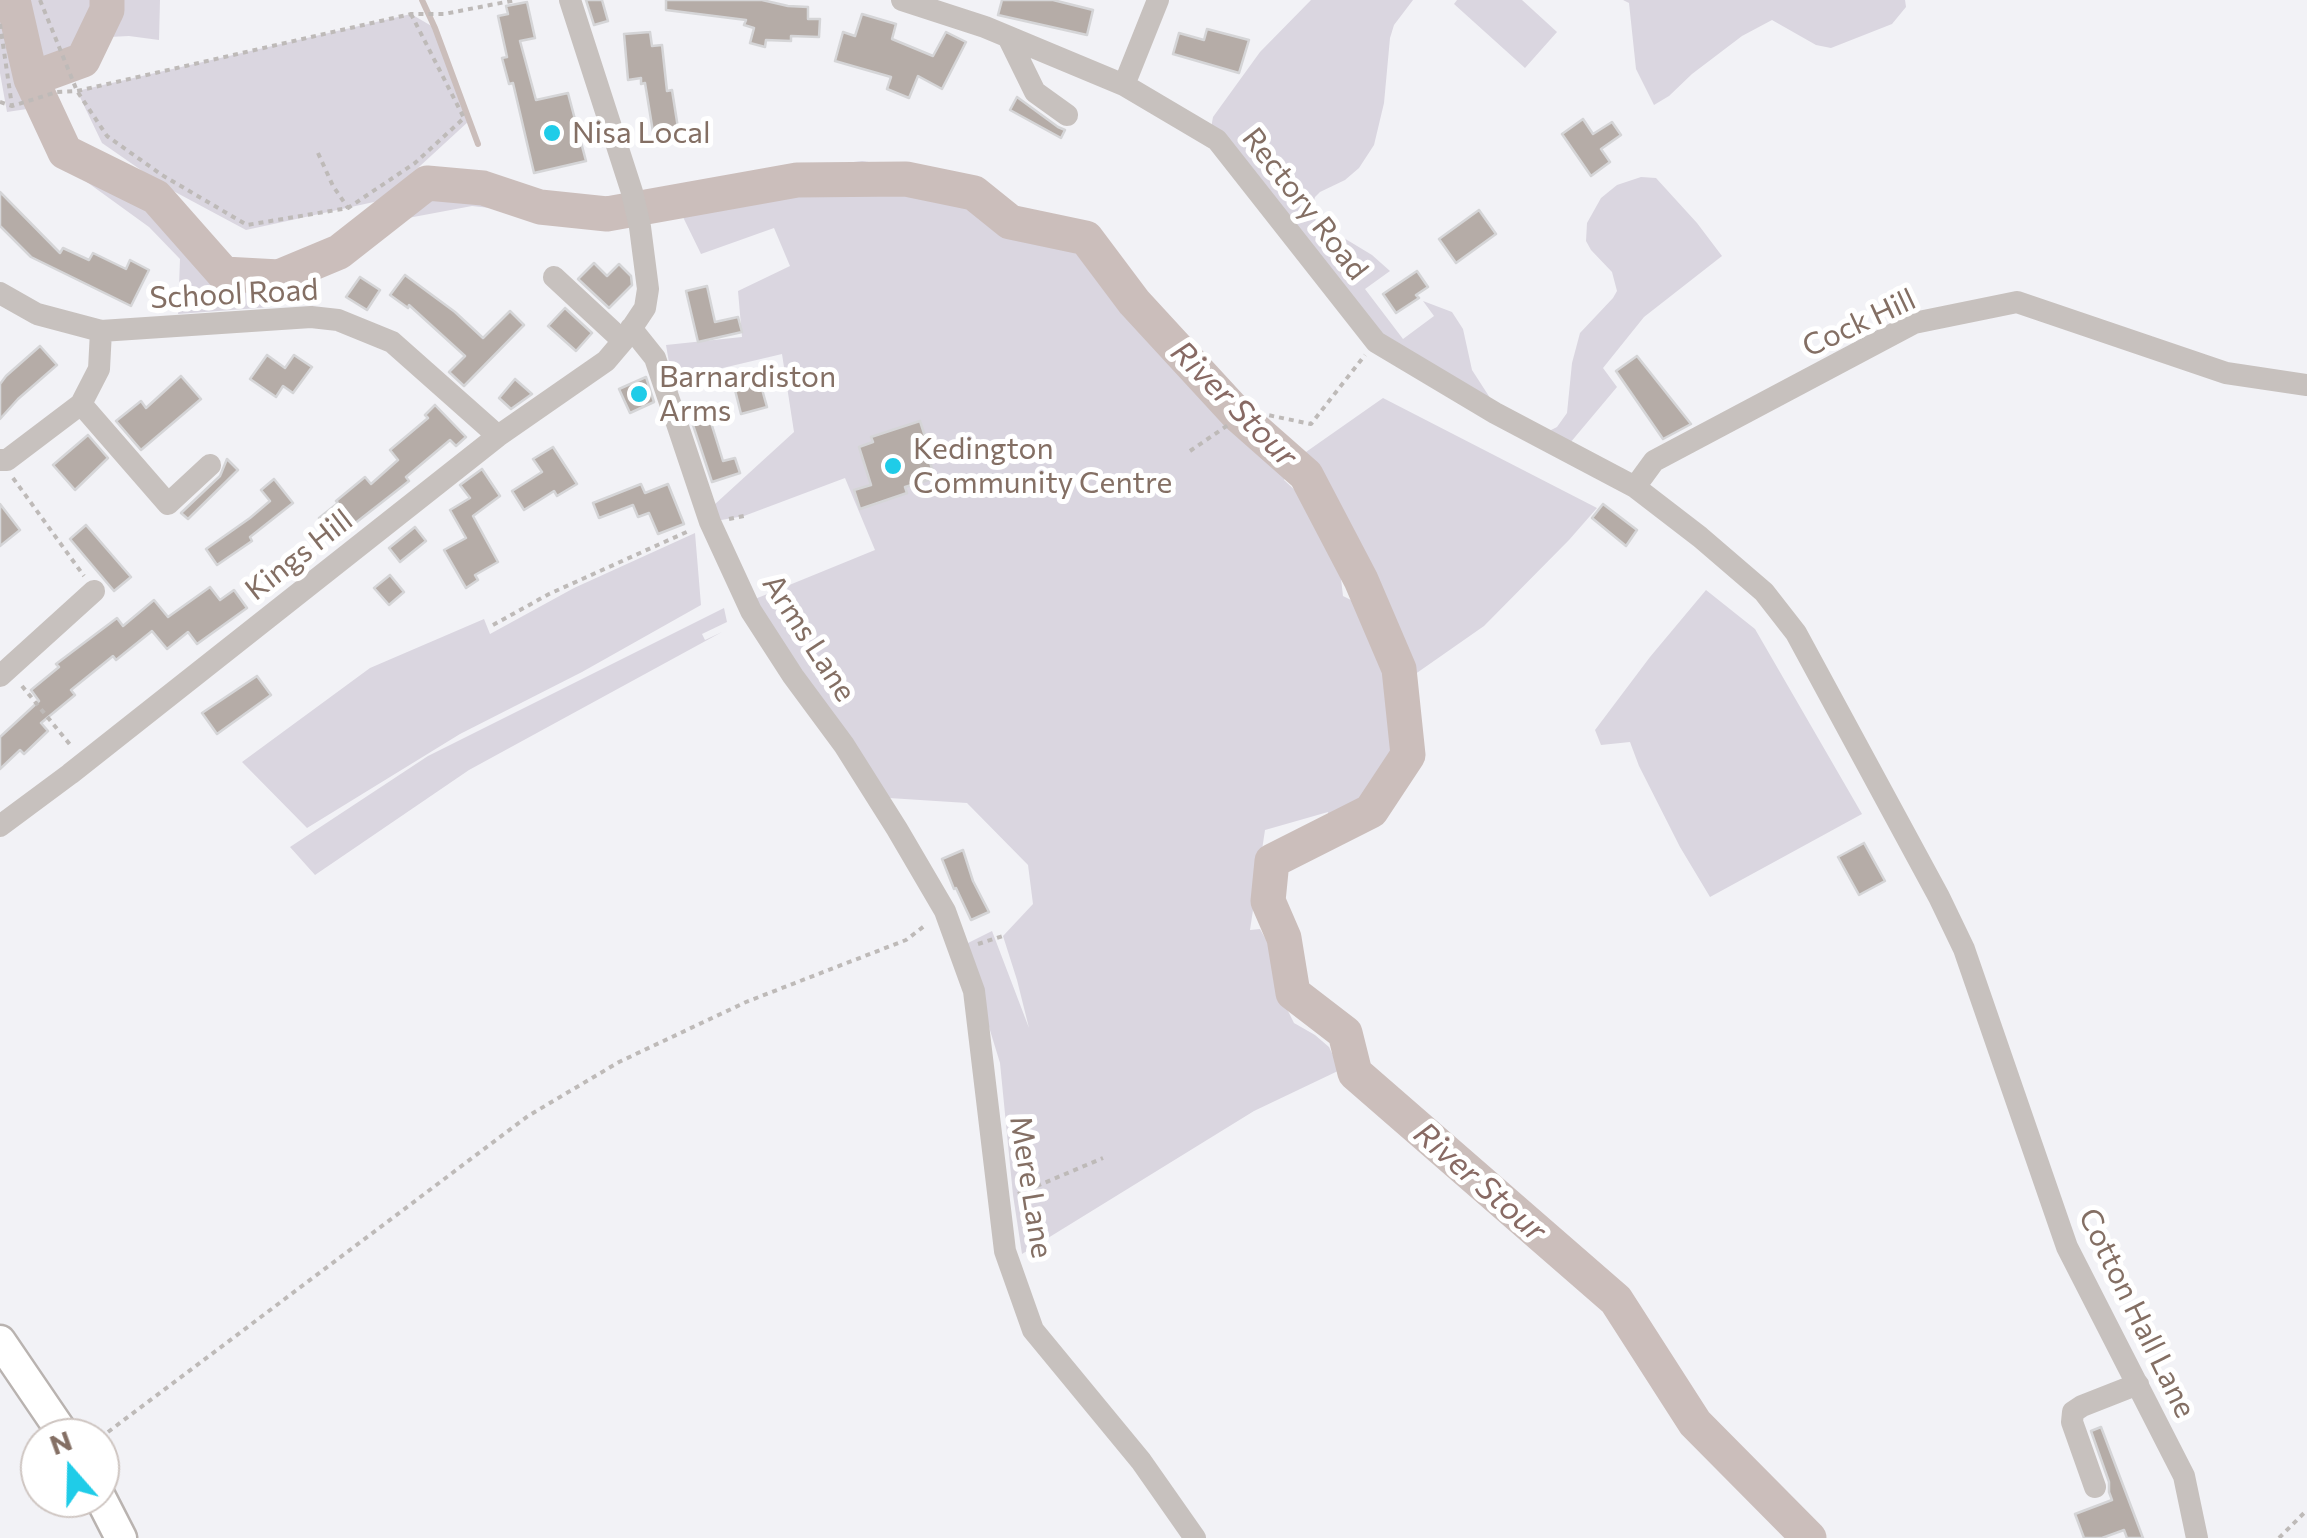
<!DOCTYPE html>
<html>
<head>
<meta charset="utf-8">
<style>
	body { margin:0 }
	#map { position:relative; width:2307px; height:1538px; overflow:hidden; background:#f2f2f6; font-family:Commissioner,sans-serif }
	canvas { display:block }
	.north { position:absolute; left:20px; top:1418px; width:100px; height:100px; box-sizing:border-box; background:#fff; border:2px solid #cec5c1; border-radius:50%; rotate:340deg; font-size:28px; font-weight:700; line-height:40px; text-align:center; color:#846f64 }
	.north::after { content:''; display:block; margin:auto; width:35px; height:45px; background:#1fcce8; clip-path:polygon(50% 0,100% 100%,50% 72%,0 100%) }
</style>
</head>
<body>
<div id="map">
<canvas width="2307" height="1538"></canvas>
<div class="north">N</div>
</div>
<script>
const context = document.querySelector('canvas').getContext('2d');
context.lineJoin = 'round';
function fill(path, color) {
  context.fillStyle = color;
  context.fill(path, 'evenodd');
}
function toPath(rows) {
  const path = new Path2D();
  for (const r of rows) {
    path.moveTo(r[0], r[1]);
    for (let i = 2; i < r.length; i += 2) path.lineTo(r[i], r[i + 1]);
  }
  return path;
}
function trace(path, color, width, dash) {
  context.strokeStyle = color;
  context.lineWidth = width;
  context.lineCap = dash ? 'butt' : 'round';
  context.setLineDash(dash || []);
  context.stroke(path);
}
function write(font, color, halo, rows, align = 'center') {
  context.font = font + ' Commissioner,sans-serif';
  context.lineWidth = 10;
  context.setLineDash([]);
  context.textBaseline = 'middle';
  context.strokeStyle = halo;
  context.fillStyle = color;
  for (const [text, x, y, turn = 0] of rows) {
    context.save();
    context.translate(x, y);
    context.rotate((+turn || 0) * Math.PI / 180);
    context.textAlign = isNaN(turn) ? turn : align;
    if (halo) context.strokeText(text, 0, 0);
    context.fillText(text, 0, 0);
    context.restore();
  }
}
const green = toPath([
	[0,0,4,0,27,108,51,109,61,132,84,156,161,193,226,259,257,268,288,264,333,245,399,191,427,176,464,170,495,185,526,195,609,201,623,200,630,220,591,219,472,206,408,218,354,256,273,288,271,307,178,314,180,259,149,227,62,164,27,109,7,112,0,73],
	[26,0,98,0,93,21,85,41,77,49,45,71],
	[115,0,160,0,159,40,129,36,109,37],
	[1311,0,1413,0,1394,25,1390,38,1384,103,1374,145,1359,168,1345,180,1320,192,1315,197,1312,207,1315,219,1324,226,1372,255,1390,271,1365,289,1403,339,1434,316,1423,301,1452,312,1463,329,1472,370,1494,404,1395,353,1211,128,1213,117,1260,52],
	[1457,0,1522,0,1557,32,1525,68,1454,4],
	[1623,0,1905,0,1906,7,1892,24,1831,48,1816,45,1772,20,1742,36,1692,74,1669,96,1654,105,1636,69,1629,3],
	[411,14,435,28,469,121,383,200,246,230,164,186,102,143,77,91],
	[862,161,926,170,981,192,1016,215,1082,230,1101,245,1144,301,1296,459,1383,398,1597,508,1569,540,1484,626,1411,677,1405,656,1329,505,1321,495,1304,482,1295,461,1284,480,1314,508,1340,570,1343,596,1361,605,1378,641,1383,656,1385,678,1392,681,1401,711,1402,728,1396,761,1381,795,1367,811,1327,836,1328,812,1265,830,1250,930,1260,929,1279,963,1284,983,1284,1003,1294,1023,1315,1035,1329,1047,1340,1070,1254,1111,1022,1254,1013,1195,1000,1063,964,945,992,931,1029,1028,1017,980,1003,936,1033,904,1028,865,967,803,889,798,834,723,755,599,875,550,845,478,744,516,710,522,714,505,794,432,782,354,672,380,666,345,742,337,738,291,790,266,774,228,701,254,682,215,648,221,642,195,662,195,794,169],
	[1641,177,1656,178,1697,223,1722,256,1644,317,1603,368,1617,387,1570,443,1547,432,1557,427,1567,413,1572,363,1580,333,1613,298,1617,291,1612,272,1591,250,1586,241,1587,223,1601,198,1617,185],
	[695,533,701,605,582,672,460,734,307,828,242,762,370,668,484,619,490,634,574,588],
	[1706,590,1755,629,1862,814,1710,897,1680,847,1639,766,1630,742,1601,745,1595,730,1650,657],
	[724,608,727,622,702,634,705,640,722,632,469,770,315,875,290,847,428,756]
]);
const stream = toPath([
	[422,0,435,28,478,144]
]);
const river = toPath([
	[13,0,31,79],
	[107,0,107,10,83,60,31,79,65,152,156,197,224,274,279,277,339,252,427,183,483,188,540,207,607,214,797,180,906,179,974,193,1010,222,1086,238,1134,302,1238,415,1306,475,1361,580,1399,669,1408,755,1371,811,1272,861,1268,901,1284,938,1293,993,1345,1033,1355,1073,1616,1300,1695,1423,1809,1538]
]);
const building = toPath([
	[586,0,602,0,608,21,594,25,586,0],
	[666,0,762,0,788,6,808,7,808,19,820,19,819,37,791,36,791,41,766,40,765,47,750,43,754,28,744,25,746,20,666,10,666,0],
	[1002,0,1053,0,1093,10,1087,35,998,15,1002,0],
	[527,2,535,38,520,41,536,100,568,93,586,161,534,173,513,83,509,84,502,58,507,57,498,16,508,14,506,6,527,2],
	[862,14,896,24,892,39,933,56,946,32,966,42,942,89,918,76,909,98,887,89,891,77,835,61,843,32,855,36,862,14],
	[1207,29,1249,40,1239,73,1173,54,1179,33,1204,40,1207,29],
	[650,32,652,46,662,45,667,91,672,90,678,128,653,132,645,83,641,84,641,78,628,80,624,34,650,32],
	[1017,97,1058,127,1065,130,1061,138,1010,110,1017,97],
	[1583,119,1593,134,1612,122,1621,135,1601,149,1610,162,1591,176,1562,134,1583,119],
	[0,192,60,253,63,248,89,260,93,253,126,269,130,260,149,270,131,306,31,257,0,226,0,192],
	[1479,210,1496,234,1456,263,1439,239,1479,210],
	[594,263,607,276,619,264,631,276,632,285,609,308,578,279,594,263],
	[1417,271,1428,287,1416,295,1419,298,1396,313,1383,294,1417,271],
	[405,275,455,312,483,338,510,311,524,325,464,386,449,372,465,356,409,305,408,308,390,295,405,275],
	[360,277,380,290,367,310,346,297,360,277],
	[707,286,715,322,738,317,742,332,698,342,686,291,707,286],
	[565,308,592,333,576,351,548,326,565,308],
	[40,346,57,365,18,399,0,419,0,384,6,376,40,346],
	[267,355,285,368,294,355,312,367,293,393,283,386,276,397,250,379,267,355],
	[1637,356,1691,424,1663,439,1616,371,1637,356],
	[758,375,767,407,741,414,733,382,758,375],
	[181,376,201,399,141,450,116,421,141,401,146,408,181,376],
	[646,377,654,402,630,413,619,389,646,377],
	[515,379,532,394,511,409,499,398,515,379],
	[435,405,466,437,456,446,450,440,406,477,409,481,335,539,319,518,338,503,336,501,365,477,371,484,398,460,390,450,428,418,425,415,435,405],
	[709,416,723,461,735,458,740,473,712,482,692,422,709,416],
	[920,421,931,455,928,456,935,478,905,487,907,493,860,509,854,490,871,485,859,447,873,442,871,437,920,421],
	[88,435,108,458,75,490,53,465,88,435],
	[553,447,577,484,557,496,554,491,524,510,512,491,542,472,533,459,553,447],
	[227,459,238,470,188,519,181,513,220,476,227,459],
	[482,469,500,496,473,516,498,562,475,575,478,580,466,588,444,550,466,538,450,510,470,498,460,485,482,469],
	[274,479,293,503,250,537,252,541,217,565,206,549,250,518,270,501,261,490,274,479],
	[641,484,645,493,668,484,684,524,658,534,649,513,638,517,633,505,599,518,593,503,641,484],
	[0,504,20,530,0,546,0,504],
	[1603,504,1637,530,1626,546,1592,518,1603,504],
	[86,525,131,577,114,591,70,539,86,525],
	[415,527,426,541,400,562,389,548,415,527],
	[390,575,404,592,389,605,374,588,390,575],
	[210,587,220,600,234,590,247,608,197,644,188,632,167,649,152,631,116,660,113,656,71,690,75,695,41,723,48,731,24,754,20,750,0,769,0,737,39,701,31,690,59,667,56,664,117,618,123,626,154,600,168,617,210,587],
	[257,676,271,695,217,734,202,713,257,676],
	[1864,843,1885,881,1859,895,1838,857,1864,843],
	[963,850,973,881,989,912,971,920,956,888,954,889,942,859,963,850],
	[2101,1427,2143,1538,2127,1538,2124,1530,2102,1538,2084,1538,2075,1514,2112,1500,2109,1492,2109,1482,2091,1431,2101,1427]
]);
const path = toPath([
	[40,0,77,91,107,136,162,175,247,225,348,208,415,163,464,118,411,14],
	[0,24,12,106],
	[0,102,12,106,57,92,77,91,411,14,444,14,516,0],
	[318,153,333,186,348,208],
	[1190,451,1234,421,1258,413,1311,424,1365,355],
	[13,478,84,576],
	[729,519,744,516],
	[493,625,549,594,691,530],
	[22,686,72,747],
	[978,944,1003,936],
	[1018,1194,1103,1158],
	[100,1438,528,1116,619,1062,746,1002,906,940,927,924],
	[2279,1538,2307,1510]
]);
const minor = toPath([
	[902,0,985,27,1124,85,1217,140,1376,342,1495,413,1635,487,1700,537,1764,592,1796,633,1939,897,1964,949,2067,1247,2184,1476,2197,1538],
	[1008,37,1035,92,1067,115],
	[1124,85,1158,0],
	[554,277,623,341],
	[0,293,37,314,101,331,311,317,338,320,392,342,498,436],
	[631,328,655,358,710,522,751,611,793,676,844,745,897,829,945,911,974,991,1005,1251,1033,1330,1141,1461,1195,1538],
	[81,404,168,504,210,465],
	[0,460,7,460,81,404,99,369,101,331],
	[1635,487,1654,461,1914,323,2017,302,2226,373,2307,385],
	[0,676,94,591],
	[0,826,70,774,498,436,606,361,623,341,645,308,648,289,640,227,632,192,570,0],
	[2095,1487,2072,1422,2073,1412,2082,1406,2138,1384]
]);
const major = toPath([
	[0,1341,66,1438],
	[100,1497,121,1538]
]);
const markers = [
	[552,133,10,"#1fcce8"],
	[639,394,10,"#1fcce8"],
	[893,466,10,"#1fcce8"]
];
const poiNames = [
	["Nisa Local",572,133],
	["Barnardiston",659,377],
	["Arms",659,411],
	["Kedington",913,449],
	["Community Centre",913,483]
];
const streetNames = [
	["Rectory Road",1305,204,52],
	["School Road",234,294,-3],
	["Cock Hill",1859,323,-25],
	["Kings Hill",299,555,-38],
	["Arms Lane",809,638,57],
	["Mere Lane",1031,1187,81],
	["Cotton Hall Lane",2137,1313,64]
];
const waterNames = [
	["River Stour",1234,404,45],
	["River Stour",1480,1182,41]
];
fill(green, '#dad6e0');
trace(stream, '#cbbebb', 6);
trace(river, '#cbbebb', 35);
fill(building, '#b5aca7');
trace(building, '#d5d5d7', 2.5);
trace(major, '#b9b3b0', 35);
trace(path, '#bebab8', 4, [5, 5]);
trace(minor, '#c7c1be', 22);
trace(major, '#fff', 30);
for (const [x, y, r, color] of markers) {
  const dot = new Path2D();
  dot.arc(x, y, r, 0, 2 * Math.PI);
  context.fillStyle = color;
  context.fill(dot);
  trace(dot, '#fff', 4);
}
write('30px', '#846f64', '#fff', poiNames, 'left');
write('30px', '#846f64', '#fff', streetNames);
write('italic 32px', '#886a64', '#fff', waterNames);
</script>
</body>
</html>
